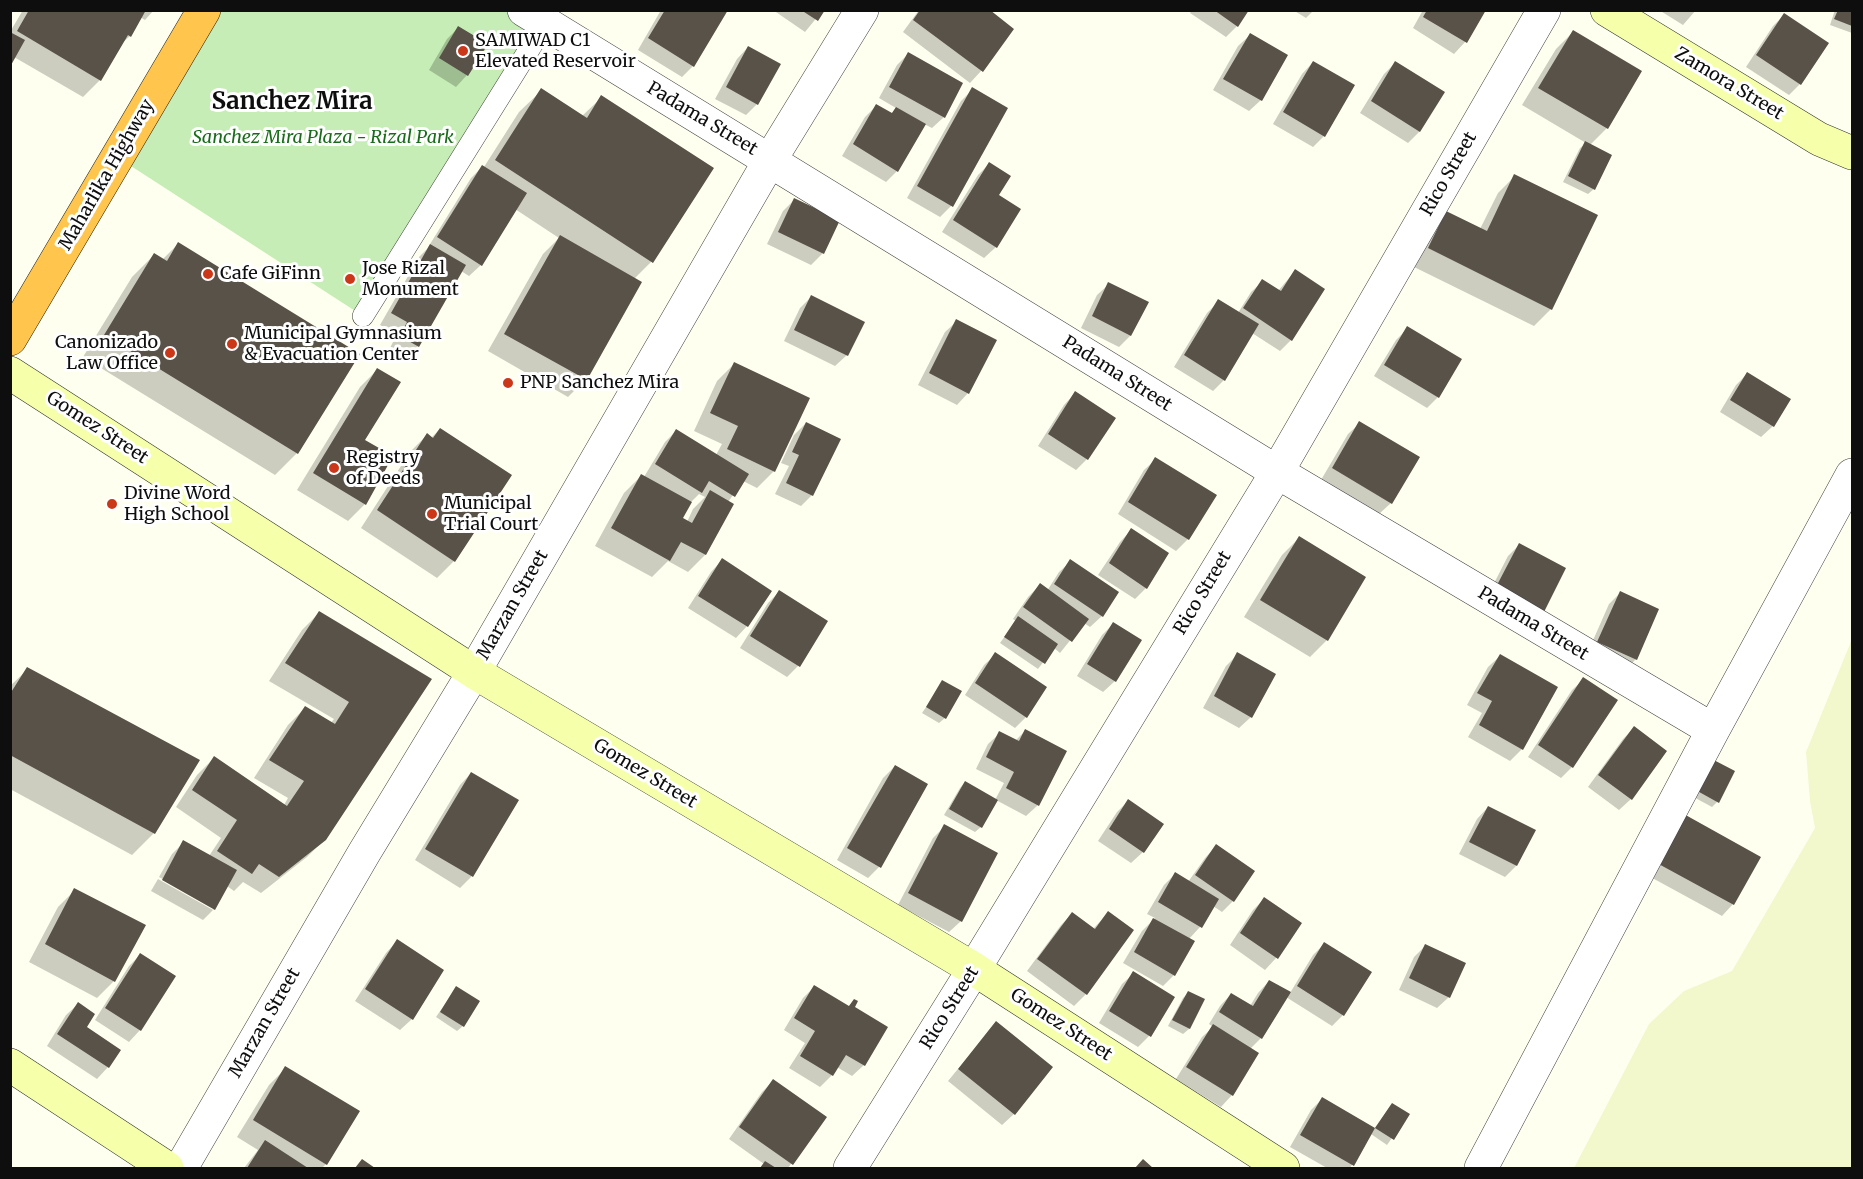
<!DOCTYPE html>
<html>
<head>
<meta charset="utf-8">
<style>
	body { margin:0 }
	#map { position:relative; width:1863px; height:1179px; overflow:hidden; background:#ffffef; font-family:Merriweather,serif }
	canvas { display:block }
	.frame { position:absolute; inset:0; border:12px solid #0e0e0e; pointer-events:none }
</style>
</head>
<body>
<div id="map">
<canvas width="1863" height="1179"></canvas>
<div class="frame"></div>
</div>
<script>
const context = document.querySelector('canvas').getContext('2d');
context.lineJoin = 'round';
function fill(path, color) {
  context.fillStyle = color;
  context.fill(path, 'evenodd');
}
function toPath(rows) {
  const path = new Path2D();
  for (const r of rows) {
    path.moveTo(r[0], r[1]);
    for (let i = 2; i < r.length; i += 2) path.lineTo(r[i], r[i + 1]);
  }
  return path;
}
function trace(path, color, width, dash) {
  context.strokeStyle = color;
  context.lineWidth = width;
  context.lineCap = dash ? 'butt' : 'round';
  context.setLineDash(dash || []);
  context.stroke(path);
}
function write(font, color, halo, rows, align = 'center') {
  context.font = font + ' Merriweather,serif';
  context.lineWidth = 6;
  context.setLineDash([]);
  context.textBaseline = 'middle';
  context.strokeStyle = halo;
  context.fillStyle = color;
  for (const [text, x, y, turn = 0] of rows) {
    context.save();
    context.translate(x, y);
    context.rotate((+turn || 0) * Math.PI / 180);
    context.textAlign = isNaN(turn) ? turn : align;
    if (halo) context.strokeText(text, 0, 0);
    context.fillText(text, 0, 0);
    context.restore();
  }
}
const farmland = toPath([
	[1852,639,1852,1168,1574,1168,1649,1024,1684,991,1732,971,1815,828,1810,801,1806,752]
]);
const green = toPath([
	[524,10,545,24,363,316,117,157,204,11]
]);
const shadow = toPath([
	[23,10,154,10,145,20,140,17,130,36,120,45,100,80,83,97,14,57,10,64,10,32],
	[661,10,726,10,693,66,682,77,638,50],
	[773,10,823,10,805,32],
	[919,10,987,10,1012,29,981,71,970,83,903,32],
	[1192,10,1247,10,1237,26,1226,37,1190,13],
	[1293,10,1314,10,1306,18],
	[1423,10,1484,10,1465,42,1454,54,1413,28],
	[1659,10,1696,10,1683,25],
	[1835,10,1852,10,1852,33,1830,25],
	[1784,15,1800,84,1789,95,1746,67,1773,26],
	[458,28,467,75,456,87,429,70,447,39],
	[1573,32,1640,72,1607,128,1590,145,1594,189,1588,194,1563,182,1580,148,1586,143,1522,105,1556,49],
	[1250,35,1261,100,1249,111,1213,90,1238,46],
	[748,47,757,104,746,115,715,99,737,59],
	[908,54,944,117,932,128,924,124,897,171,886,182,842,156,865,117,876,106,891,114,896,108,879,98,897,65],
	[1313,62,1324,136,1313,147,1273,124,1302,74],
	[1395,63,1443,93,1419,132,1408,143,1360,113,1384,74],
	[973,89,951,206,940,217,907,198,961,101],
	[542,90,582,116,602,97,651,262,634,279,640,282,585,380,568,397,488,351,543,254,559,238,515,209,481,265,469,276,461,271,418,346,407,358,390,348,397,334,380,325,419,257,427,249,471,178,483,166,484,167,519,112],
	[989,164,997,195,996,247,984,258,942,232,978,175],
	[1515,176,1551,309,1534,326,1412,266,1429,230,1446,213,1480,229,1498,193],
	[794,200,823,253,811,265,767,244,783,211],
	[178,244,297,453,275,475,83,357,132,277,154,255,162,260],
	[1295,271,1291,340,1280,351,1252,333,1224,380,1213,391,1174,367,1207,313,1219,301,1238,313,1251,292,1263,281,1278,291],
	[1109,284,1146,303,1130,336,1119,347,1081,328,1097,295],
	[811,297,847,355,835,366,784,341,800,308],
	[957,321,968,393,957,405,918,385,945,332],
	[1408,328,1438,397,1427,408,1374,376,1396,340],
	[734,364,774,471,757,488,743,481,728,502,732,504,705,555,688,572,668,561,652,577,595,546,624,493,641,476,644,477,665,442,676,431,716,455,722,444,694,431,717,381],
	[699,494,705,497,693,509,687,522,681,519,690,503],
	[377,370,363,440,365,504,348,521,297,490,360,387],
	[1747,374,1773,426,1761,437,1720,412,1736,385],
	[1075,393,1087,459,1076,470,1038,446,1064,405],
	[806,423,812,495,801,506,775,494,789,466,781,463,794,435],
	[1360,423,1391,503,1379,514,1321,480,1348,434],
	[440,429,454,561,437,578,361,528,410,452,427,435,431,438],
	[1156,459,1215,496,1188,539,1176,551,1118,514,1144,470],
	[1131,530,1146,588,1135,599,1098,575,1120,542],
	[1299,538,1364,578,1327,640,1310,657,1244,617,1282,555],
	[1519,545,1564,568,1486,599,1508,556],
	[722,560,747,626,736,638,688,608,711,572],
	[1071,561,1102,616,1090,627,1084,623,1060,653,1054,648,1038,669,1000,643,1016,621,1013,619,1028,597,1040,585,1047,591,1059,572],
	[779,592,826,621,798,666,787,677,740,648,768,603],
	[1620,593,1636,659,1625,670,1587,654,1609,604],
	[319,613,430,680,325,839,307,857,261,893,243,882,234,891,227,886,214,909,203,920,151,891,158,879,213,910,213,906,159,877,172,854,184,842,209,856,221,838,176,807,197,775,214,758,284,805,288,798,254,778,288,725,305,708,331,723,334,719,269,681,302,630],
	[1113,624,1115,681,1103,692,1077,676,1102,635],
	[996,654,1026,717,1015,728,965,695,984,665],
	[1238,654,1251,717,1239,728,1203,708,1226,666],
	[1500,656,1556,688,1522,749,1510,761,1468,737,1482,713,1467,705,1488,667],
	[28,669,154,833,132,855,10,789,10,686],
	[1584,679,1572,767,1561,778,1528,757,1572,690],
	[943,682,945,718,939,723,922,713],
	[1634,728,1631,799,1619,810,1588,787,1623,739],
	[1025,731,1038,805,1026,816,996,800,981,827,975,832,944,815,960,788,965,782,995,800,1004,783,976,769,988,744,1000,733,1015,741],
	[1703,764,1717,802,1712,807,1688,794],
	[895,766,879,867,868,878,837,860,883,778],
	[471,773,517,801,471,877,460,888,415,860,460,785],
	[1128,801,1161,824,1143,852,1131,863,1098,841,1117,812],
	[1488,807,1516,866,1505,877,1459,854,1477,819],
	[945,826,961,921,949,932,898,905,933,838],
	[1670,826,1733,904,1722,916,1645,874],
	[1216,846,1233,901,1222,912,1213,906,1200,927,1188,940,1174,975,1163,986,1123,963,1142,931,1155,918,1147,914,1164,885,1175,874,1188,882,1205,858],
	[75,890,114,981,97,998,29,962,58,907],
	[1264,899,1300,923,1276,958,1265,970,1230,945,1253,910],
	[1108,913,1132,931,1086,994,1074,1006,1027,971,1061,925,1072,914,1093,929],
	[397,941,412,1019,400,1030,355,1001,386,953],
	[1324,944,1343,1015,1332,1026,1286,997,1261,1038,1250,1049,1232,1095,1221,1107,1176,1079,1202,1037,1213,1027,1209,1024,1220,1006,1231,994,1250,1006,1258,993,1269,981,1290,993,1313,955],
	[1425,946,1449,997,1437,1008,1399,990,1414,957],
	[140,955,140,1030,129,1042,95,1020,129,966],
	[1134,973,1149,1036,1138,1047,1099,1023,1122,984],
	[814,987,848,1007,854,1001,852,1008,864,1065,852,1076,837,1067,832,1075,820,1087,789,1068,805,1043,784,1030,803,998],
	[456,988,463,1026,457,1031,436,1017],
	[1188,993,1203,1000,1189,1029,1183,1034,1168,1026,1183,998],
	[78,1004,85,1028,119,1051,108,1067,97,1079,47,1046,66,1015],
	[996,1023,1014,1114,1002,1125,948,1081],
	[286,1068,326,1164,322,1168,244,1168,258,1150,237,1137,269,1085],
	[773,1081,825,1117,788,1168,760,1168,764,1164,729,1139,762,1092],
	[1322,1099,1374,1129,1392,1104,1408,1115,1387,1145,1371,1134,1350,1168,1327,1168,1290,1147,1311,1110]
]);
const building = toPath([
	[29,10,146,10,131,37,128,35,101,81,17,31],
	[665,10,728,10,694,67,648,38],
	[801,10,825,10,818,21],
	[920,10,990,10,1014,29,983,72,913,20],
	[1214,10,1249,10,1238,27],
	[1427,10,1486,10,1467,43,1423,17],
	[1838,10,1852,10,1852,26,1834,19],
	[1784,13,1829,43,1801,85,1756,55],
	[458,26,488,44,468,76,439,58],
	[1573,30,1642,71,1608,129,1538,88],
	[10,32,25,40,10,67],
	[1250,33,1288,55,1262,101,1223,79],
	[748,46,781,64,758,105,726,87],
	[908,52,963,83,945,118,889,87],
	[1313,61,1355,85,1325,137,1283,112],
	[1395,61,1445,92,1420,132,1371,101],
	[972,87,1008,108,953,207,917,186],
	[541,88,587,118,601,95,714,168,653,263,495,160],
	[876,104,892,113,896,107,926,124,898,172,853,144],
	[1585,141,1612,155,1595,190,1568,176],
	[989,162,1011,176,999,195,1021,209,997,248,953,220],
	[482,165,527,193,482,266,437,237],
	[1514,174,1598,215,1552,310,1428,248,1446,211,1487,231],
	[794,198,840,220,824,254,778,232],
	[560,235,642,282,587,380,504,334],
	[178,242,360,354,298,454,104,335,154,253,167,261],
	[430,244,466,265,419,347,400,336,407,322,391,313],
	[1295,269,1325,289,1292,341,1243,308,1262,279,1281,291],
	[1108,282,1149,302,1131,336,1092,316],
	[811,295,865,322,848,356,794,330],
	[1218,299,1259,324,1225,381,1184,355],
	[956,319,997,340,969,394,929,373],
	[1407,326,1462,359,1439,398,1384,365],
	[734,362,810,398,775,472,727,449,738,426,710,413],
	[377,368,401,382,365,440,393,456,366,505,313,473],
	[1747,372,1791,399,1774,427,1730,400],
	[1075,391,1116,418,1088,460,1048,434],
	[1359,421,1420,457,1392,504,1332,468],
	[806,422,841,439,813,496,786,483,799,455,792,452],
	[440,428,512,475,455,562,377,510,427,433,433,438],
	[676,429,749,474,735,497,709,481,702,493,655,464],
	[1155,457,1217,495,1189,540,1128,502],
	[641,474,692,502,683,518,692,523,710,490,734,504,706,555,681,542,670,561,611,528],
	[1131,528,1169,553,1147,589,1109,563],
	[1299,536,1366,577,1328,641,1260,600],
	[1519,543,1566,568,1544,612,1496,587],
	[722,558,772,591,748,627,698,596],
	[1070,559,1119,592,1103,617,1054,584],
	[1040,583,1089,619,1072,642,1023,607],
	[779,590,828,621,800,667,750,636],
	[1620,591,1659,609,1637,660,1597,642],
	[319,611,432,679,326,840,279,877,259,864,252,874,217,851,237,820,192,790,214,756,287,806,304,781,269,760,305,706,335,724,349,702,285,663],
	[1018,616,1058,644,1045,664,1004,637],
	[1113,622,1142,640,1116,682,1087,664],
	[995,652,1047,687,1027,718,975,683],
	[1237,652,1276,674,1252,718,1214,696],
	[1500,654,1558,687,1523,750,1479,725,1492,701,1477,693],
	[27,667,200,760,155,834,10,755,10,694],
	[1583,677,1618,700,1573,768,1538,745],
	[942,680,962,691,946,719,926,707],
	[1634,726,1667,751,1632,800,1598,775],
	[1025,729,1067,751,1039,806,1006,788,1014,772,986,757,999,731,1019,741],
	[1708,757,1735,771,1719,803,1692,788],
	[895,765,928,784,881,868,847,848],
	[471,772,519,800,473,877,425,849],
	[965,781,998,800,982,828,949,809],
	[1128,799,1164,824,1144,853,1109,829],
	[1488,806,1536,830,1517,866,1469,842],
	[1682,813,1761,857,1734,905,1655,862],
	[944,824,998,853,962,922,908,893],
	[183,840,237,870,215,910,162,880],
	[1216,844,1255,871,1234,902,1195,875],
	[1175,872,1219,899,1202,928,1158,902],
	[74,888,146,925,115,982,45,944],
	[1264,897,1302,923,1278,959,1240,933],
	[1108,911,1134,930,1087,995,1037,959,1072,912,1095,929],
	[1153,918,1195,941,1175,976,1134,952],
	[397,939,444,970,413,1020,365,989],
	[1324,942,1372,972,1344,1016,1297,986],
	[1425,944,1466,963,1450,998,1409,978],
	[140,953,176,976,141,1031,105,1008],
	[1133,971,1175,997,1151,1037,1109,1011],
	[1269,980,1291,992,1262,1039,1219,1012,1231,993,1253,1006],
	[814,985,849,1006,854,999,858,1001,855,1007,888,1027,865,1066,846,1055,833,1076,800,1056,815,1031,794,1018],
	[456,986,480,1001,464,1027,440,1012],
	[1188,991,1205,999,1190,1029,1172,1020],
	[78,1002,95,1014,87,1027,121,1050,109,1068,57,1034],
	[996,1021,1053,1067,1015,1115,958,1069],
	[1213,1024,1259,1053,1233,1096,1186,1067],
	[285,1066,360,1111,327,1165,253,1120],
	[773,1079,827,1117,793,1165,739,1127],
	[1322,1097,1375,1128,1392,1103,1410,1114,1394,1140,1375,1128,1354,1166,1300,1135],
	[265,1140,308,1168,247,1168],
	[362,1159,375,1168,355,1168],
	[1143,1159,1153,1168,1135,1168],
	[765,1161,776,1168,760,1168]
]);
const lane = toPath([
	[363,316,545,24]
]);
const street = toPath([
	[524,10,1277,472,1713,730],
	[181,1168,364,853,474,672,770,160,862,10],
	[850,1168,974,969,1277,472,1544,10],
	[1481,1168,1713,730,1852,475]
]);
const secondary = toPath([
	[1607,10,1819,139,1852,153],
	[10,373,474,672,974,969,1283,1168],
	[10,1065,167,1168]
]);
const highway = toPath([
	[10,339,204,10]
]);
const markers = [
	[463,51,6,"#cb3819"],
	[208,274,6,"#cb3819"],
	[350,279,6,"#cb3819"],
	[232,344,6,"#cb3819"],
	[170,353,6,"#cb3819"],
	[508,383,6,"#cb3819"],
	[334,468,6,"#cb3819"],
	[112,504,6,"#cb3819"],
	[432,514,6,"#cb3819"]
];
const poiNames = [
	["SAMIWAD C1",475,41],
	["Elevated Reservoir",475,62],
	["Jose Rizal",362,269],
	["Monument",362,290],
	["Cafe GiFinn",220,274],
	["Municipal Gymnasium",244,334],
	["& Evacuation Center",244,355],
	["Canonizado",158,343,"right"],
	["Law Office",158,364,"right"],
	["PNP Sanchez Mira",520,383],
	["Registry",346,458],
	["of Deeds",346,479],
	["Divine Word",124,494],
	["High School",124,515],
	["Municipal",444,504],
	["Trial Court",444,525]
];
const streetNames = [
	["Zamora Street",1729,84,31],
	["Padama Street",702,119,31],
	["Rico Street",1449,174,-60],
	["Maharlika Highway",107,175,-60],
	["Padama Street",1117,374,32],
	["Gomez Street",97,428,33],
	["Rico Street",1203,593,-59],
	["Marzan Street",513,605,-60],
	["Padama Street",1533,624,31],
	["Gomez Street",645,774,31],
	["Rico Street",950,1008,-58],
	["Marzan Street",265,1023,-60],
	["Gomez Street",1061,1025,33]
];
const parkNames = [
	["Sanchez Mira Plaza - Rizal Park",323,138]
];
const districtNames = [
	["Sanchez Mira",292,102]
];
fill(farmland, '#f2f8cc');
fill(green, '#c6edb5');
fill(shadow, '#0003');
fill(building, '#585249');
trace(lane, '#414141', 22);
trace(street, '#414141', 34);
trace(secondary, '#303030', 34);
trace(highway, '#1f1f1f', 34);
trace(lane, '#fff', 21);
trace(street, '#fff', 33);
trace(secondary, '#f6ffaa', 33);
trace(highway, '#ffc54d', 33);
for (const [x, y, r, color] of markers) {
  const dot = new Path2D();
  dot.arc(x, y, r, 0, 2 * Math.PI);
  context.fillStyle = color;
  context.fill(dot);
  trace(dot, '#fff', 2);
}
write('18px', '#0e0e0e', '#fff', poiNames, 'left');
write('18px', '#0e0e0e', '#fff', streetNames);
write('italic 18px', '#186c19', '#fff', parkNames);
write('bold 24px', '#0e0e0e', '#fff', districtNames);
</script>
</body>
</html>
